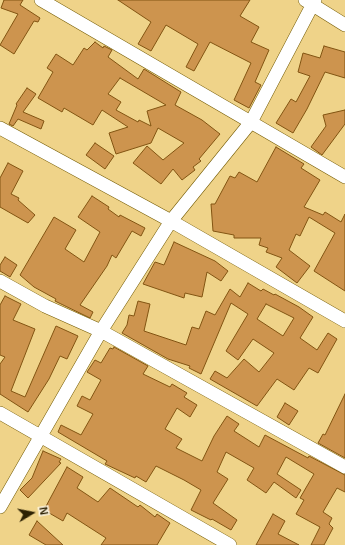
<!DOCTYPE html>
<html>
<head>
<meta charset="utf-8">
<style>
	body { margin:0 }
	#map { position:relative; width:345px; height:545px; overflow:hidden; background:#efd389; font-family:Arial,sans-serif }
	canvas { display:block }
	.north { position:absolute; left:12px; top:493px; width:40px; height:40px; -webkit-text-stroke:3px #fef6e1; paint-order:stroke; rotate:80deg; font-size:11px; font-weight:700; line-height:16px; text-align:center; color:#2d2203 }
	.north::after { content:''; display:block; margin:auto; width:14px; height:18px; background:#2d2203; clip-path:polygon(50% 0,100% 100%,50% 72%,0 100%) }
</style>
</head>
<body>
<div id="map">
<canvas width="345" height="545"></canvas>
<div class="north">N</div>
</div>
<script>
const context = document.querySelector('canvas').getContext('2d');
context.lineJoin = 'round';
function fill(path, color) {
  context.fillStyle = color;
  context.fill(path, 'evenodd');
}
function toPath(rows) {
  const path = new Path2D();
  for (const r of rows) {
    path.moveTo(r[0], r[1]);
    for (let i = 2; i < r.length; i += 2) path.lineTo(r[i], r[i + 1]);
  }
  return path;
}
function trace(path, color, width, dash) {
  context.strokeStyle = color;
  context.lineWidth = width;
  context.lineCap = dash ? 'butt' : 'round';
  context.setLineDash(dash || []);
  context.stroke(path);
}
const building = toPath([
	[4,0,23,0,20,5,40,18,38,22,34,21,14,54,0,45,18,14,1,8,4,0],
	[118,0,250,0,240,16,259,27,251,42,269,50,255,82,261,85,249,108,234,100,251,63,210,42,194,71,186,67,198,44,166,25,151,51,138,44,151,22,118,0],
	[95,42,103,48,104,46,112,50,108,57,138,79,144,69,181,92,175,105,202,120,220,134,199,159,201,161,193,167,195,170,182,180,173,169,161,184,133,163,147,146,163,160,184,143,158,128,151,143,116,154,109,133,128,127,102,110,93,125,64,108,62,112,38,98,53,72,47,68,56,54,73,65,84,48,87,50,95,42],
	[120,78,166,105,147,111,151,126,139,120,138,122,116,110,121,102,108,94,120,78],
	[324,46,345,52,345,78,325,72,307,109,293,133,276,123,291,99,296,102,310,76,298,72,303,53,320,58,324,46],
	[27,88,36,94,23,112,44,121,41,129,18,119,13,126,9,124,17,105,16,104,27,88],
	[345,110,345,124,322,155,311,147,326,126,323,115,345,110],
	[95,143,114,156,105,169,86,155,95,143],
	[276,147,304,164,301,168,320,180,304,207,323,215,325,212,341,222,345,214,345,291,314,271,335,233,309,217,300,236,296,234,289,250,310,266,297,283,276,267,282,258,266,252,268,248,259,245,261,238,234,238,234,235,213,231,211,204,215,204,230,176,235,178,239,172,257,182,276,147],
	[8,163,23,171,11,194,19,198,18,200,35,215,28,223,0,207,0,178,8,163],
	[92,196,109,207,108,209,119,217,120,215,145,228,141,236,132,231,116,258,112,255,107,266,80,305,93,312,90,318,59,303,55,301,56,299,34,287,20,275,54,217,76,230,65,249,84,262,100,232,78,217,92,196],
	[174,242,215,261,228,271,221,281,207,272,202,297,185,293,184,298,143,284,155,262,164,265,174,242],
	[5,257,17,265,10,277,0,271,0,265,5,257],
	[248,283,261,291,263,289,274,295,275,294,299,307,313,317,300,338,317,350,328,333,337,339,318,373,309,368,294,390,277,379,257,406,210,379,215,371,227,378,244,359,259,372,274,353,253,339,238,360,226,351,248,314,231,303,201,374,189,368,190,366,168,359,122,333,127,325,129,315,134,316,138,301,150,304,144,331,186,345,192,327,199,329,206,311,215,315,230,289,240,297,248,283],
	[266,304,294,318,283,336,257,319,266,304],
	[5,296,21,304,13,320,35,329,11,391,25,397,56,326,78,336,67,359,60,356,49,379,28,412,0,394,0,364,5,357,0,355,0,305,5,296],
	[114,347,148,366,143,374,170,387,172,384,187,393,184,397,197,405,190,417,177,408,165,429,182,439,176,448,202,461,214,436,227,416,239,424,234,431,259,447,265,435,308,458,309,456,345,475,345,492,337,488,323,512,332,518,329,524,333,528,324,545,311,545,320,527,296,514,304,500,300,498,314,474,286,457,277,474,301,490,296,498,274,482,266,493,247,480,254,468,226,452,217,472,228,479,213,503,237,520,231,530,212,519,211,520,191,510,201,490,184,480,156,466,146,482,136,476,135,478,105,464,107,461,58,432,61,425,81,435,93,414,77,406,82,396,90,400,101,380,87,372,95,360,101,363,110,348,113,349,114,347],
	[345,394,345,458,318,443,323,434,325,435,345,394],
	[285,403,298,411,289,425,277,417,285,403],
	[43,451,61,459,59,462,61,463,28,498,20,490,32,478,43,451],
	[67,467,83,477,77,488,98,502,110,488,138,507,140,505,155,517,157,514,170,523,157,545,101,545,106,538,67,513,63,521,44,510,67,467],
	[273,514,285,521,278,534,299,545,256,545,273,514],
	[37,521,63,545,46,545,29,535,37,521]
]);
const street = toPath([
	[41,0,345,177],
	[305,0,345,25],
	[0,128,171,221,345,321],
	[0,281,45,306,101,331,345,467],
	[0,413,230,545],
	[0,507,101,331,171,221,251,122,315,0]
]);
fill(building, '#cd944e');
trace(building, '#825412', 1);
trace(street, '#735a00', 14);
trace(street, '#fff', 13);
</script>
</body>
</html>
